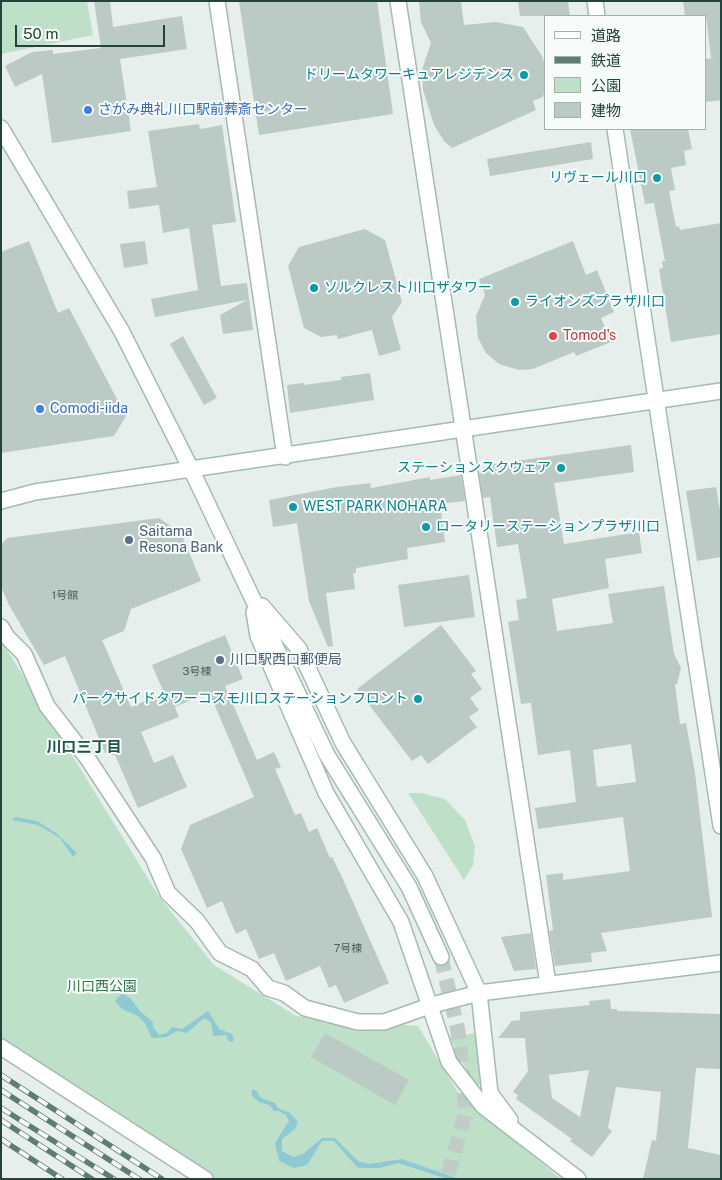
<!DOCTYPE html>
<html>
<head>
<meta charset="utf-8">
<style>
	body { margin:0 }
	#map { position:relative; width:722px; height:1180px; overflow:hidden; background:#e6efeb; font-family:"Public Sans","Noto Sans JP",sans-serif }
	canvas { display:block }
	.frame { position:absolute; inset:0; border:2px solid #24423a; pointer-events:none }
	.legend { position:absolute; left:544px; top:15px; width:162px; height:115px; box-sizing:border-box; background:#f7fbf9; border:1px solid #a3b1ad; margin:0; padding:6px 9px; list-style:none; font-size:15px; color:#24423a }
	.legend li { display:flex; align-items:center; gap:10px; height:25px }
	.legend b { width:25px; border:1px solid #a3b1ad }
	.scale { position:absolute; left:15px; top:25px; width:150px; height:22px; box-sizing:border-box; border:2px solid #24423a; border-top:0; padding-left:6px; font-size:15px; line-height:18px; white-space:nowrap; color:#24423a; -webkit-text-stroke:4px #f7fbf9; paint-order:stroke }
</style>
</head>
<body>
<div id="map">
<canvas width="722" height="1180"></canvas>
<div class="frame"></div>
<ul class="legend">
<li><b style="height:6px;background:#fff"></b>道路</li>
<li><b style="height:6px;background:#5f7d75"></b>鉄道</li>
<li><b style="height:14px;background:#bfe0c8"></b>公園</li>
<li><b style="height:14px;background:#bbcac4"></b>建物</li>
</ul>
<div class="scale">50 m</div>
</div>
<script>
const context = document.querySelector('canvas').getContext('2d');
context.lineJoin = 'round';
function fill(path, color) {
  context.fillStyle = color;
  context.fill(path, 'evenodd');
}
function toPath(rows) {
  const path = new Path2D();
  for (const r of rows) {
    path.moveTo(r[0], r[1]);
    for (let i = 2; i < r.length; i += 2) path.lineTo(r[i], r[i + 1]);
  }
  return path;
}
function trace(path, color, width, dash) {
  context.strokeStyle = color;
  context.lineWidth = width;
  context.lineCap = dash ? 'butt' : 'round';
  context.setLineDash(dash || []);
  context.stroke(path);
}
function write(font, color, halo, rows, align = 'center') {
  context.font = font + ' "Public Sans","Noto Sans JP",sans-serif';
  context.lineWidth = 4;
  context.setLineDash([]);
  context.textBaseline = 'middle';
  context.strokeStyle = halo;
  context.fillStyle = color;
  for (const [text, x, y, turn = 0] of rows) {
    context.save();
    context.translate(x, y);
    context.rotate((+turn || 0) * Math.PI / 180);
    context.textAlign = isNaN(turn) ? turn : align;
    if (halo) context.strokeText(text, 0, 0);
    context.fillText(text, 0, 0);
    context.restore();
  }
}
const green = toPath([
	[1,1,87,1,93,35,1,54],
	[1,640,160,898,214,965,296,1016,418,1026,459,1094,561,1179,215,1179,1,1042],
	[408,793,421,793,445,799,465,820,475,846,473,865,464,880],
	[475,1033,481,1085,474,1085,450,1038]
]);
const water = toPath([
	[16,817,37,821,56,833,77,853,73,857,60,838,38,825,12,820],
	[122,993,130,998,141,1012,153,1022,153,1027,159,1035,167,1033,172,1027,182,1029,208,1011,219,1029,232,1034,234,1041,229,1042,226,1035,213,1036,211,1022,204,1018,187,1033,177,1031,166,1037,152,1038,145,1023,138,1016,122,1009,115,1001],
	[252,1089,257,1091,261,1098,275,1103,278,1108,290,1113,298,1122,295,1129,282,1139,282,1151,294,1157,303,1154,322,1138,335,1138,358,1161,369,1164,402,1159,459,1179,447,1179,398,1163,380,1168,358,1168,334,1141,322,1141,307,1165,294,1168,279,1161,275,1143,289,1121,286,1115,279,1111,274,1111,269,1105,259,1102,252,1096]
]);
const building = toPath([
	[94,1,110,1,113,27,182,16,187,49,120,59,131,131,52,143,42,74,15,87,5,66,32,52,53,50,53,54,101,48],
	[239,1,377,1,393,114,259,135],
	[419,1,461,1,464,25,496,22,523,27,542,56,545,65,546,84,543,97,533,101,536,110,452,148,444,141,434,125,423,90,422,70,431,43,421,22],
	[518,1,568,1,570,16,520,16],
	[683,1,721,1,721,100,706,102,706,59,715,58,711,58,706,16,685,16],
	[199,124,200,129,222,125,236,222,212,225,221,286,247,283,253,330,223,334,220,315,247,300,155,317,151,299,198,290,189,228,163,233,159,205,129,209,127,191,157,187,148,131],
	[630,129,688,129,692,149,684,151,686,165,671,168,675,190,669,191,676,227,679,226,680,230,721,223,721,334,671,342,659,269,663,268,662,261,665,261,654,203,645,204],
	[591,142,593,159,490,176,487,159],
	[365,229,385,240,402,302,392,317,401,350,379,356,372,330,338,339,337,335,321,337,304,328,288,266,299,247],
	[29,241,58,313,69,308,126,416,114,436,1,453,1,252],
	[145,241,148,264,124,268,120,244],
	[573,241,586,275,597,270,614,312,601,318,611,342,576,356,574,352,533,369,519,370,499,364,486,353,478,338,476,316,485,295,479,279],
	[183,336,217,398,204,405,170,344],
	[370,373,374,400,290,413,287,385,304,383,304,385,341,380,341,377],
	[631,445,634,472,554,483,564,544,639,532,642,553,605,559,609,588,552,599,557,631,613,623,608,594,664,586,674,654,681,668,677,684,675,684,680,724,686,723,695,773,712,917,601,933,607,951,591,953,592,962,555,966,549,931,553,930,546,875,563,873,563,880,630,871,623,817,538,829,535,808,576,802,570,750,538,755,531,703,521,704,508,622,519,620,516,600,527,598,518,544,497,547,490,497,483,498,479,473,488,471,487,465],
	[631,744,636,782,597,787,593,750],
	[461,475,465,501,440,504,445,542,407,548,408,559,356,568,356,573,353,573,355,589,326,593,333,646,328,647,309,601,297,523,273,527,269,500,337,487,370,483,371,488,430,477,430,480],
	[716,487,721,516,721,557,697,561,686,491],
	[159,518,181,533,201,581,131,609,124,631,102,640,131,707,164,693,152,665,225,635,243,679,225,686,257,760,274,752,281,767,275,769,295,815,301,813,309,832,317,828,330,858,332,857,341,875,389,983,344,1003,336,985,329,988,320,966,286,981,274,953,259,959,246,929,236,934,222,901,207,908,181,849,190,825,254,797,209,692,175,707,179,717,141,732,154,763,173,755,187,787,138,808,115,755,113,756,110,751,105,753,65,656,44,665,9,605,1,587,1,545,7,538],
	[469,575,475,617,404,627,398,585],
	[441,625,476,671,471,674,482,689,470,698,479,710,469,717,477,727,428,764,421,755,412,761,357,689],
	[531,933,536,969,514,971,501,937],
	[610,999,611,1009,617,1009,617,1011,721,1014,721,1069,696,1068,688,1148,721,1155,721,1179,643,1179,652,1140,656,1141,661,1092,616,1087,608,1128,612,1131,592,1157,570,1141,572,1139,516,1099,518,1095,513,1092,528,1071,525,1038,498,1038,512,1021,520,1020,520,1012,581,1006,590,1005,589,1001],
	[589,1070,580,1117,552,1098,549,1075],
	[325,1033,409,1080,395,1105,311,1057]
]);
const secondaryTunnel = toPath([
	[441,957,458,1031,466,1111,447,1179]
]);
const street = toPath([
	[217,1,285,457],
	[398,1,548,984],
	[1,627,7,637,24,654,47,706,88,759,153,858,168,893,197,921,220,953,252,969,268,988,284,993,305,1008,358,1022,384,1022,432,1005],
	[1,1047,205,1179]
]);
const secondary = toPath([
	[595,1,597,16],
	[1,128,122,332,191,469,327,755,409,887,441,957],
	[615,129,721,826],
	[1,501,35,492,721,391],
	[262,606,299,649,343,743,425,876,479,993,490,1093,510,1120],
	[254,612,258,636,326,793,401,922,449,1062,483,1106,578,1179],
	[432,1005,479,993,721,963]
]);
const rail = toPath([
	[1,1075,162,1179],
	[1,1090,139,1179],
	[1,1108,114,1179],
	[1,1120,92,1179],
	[1,1139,62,1179]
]);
const markers = [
	[524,75,5,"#0f9aa8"],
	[88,110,5,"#3f7fe0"],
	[657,178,5,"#0f9aa8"],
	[314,288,5,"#0f9aa8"],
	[515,302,5,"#0f9aa8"],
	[553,336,5,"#e0444e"],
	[40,409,5,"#3f7fe0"],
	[561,468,5,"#0f9aa8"],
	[293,507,5,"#0f9aa8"],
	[426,527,5,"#0f9aa8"],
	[129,540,5,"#5c6f8a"],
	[220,660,5,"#5c6f8a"],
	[418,699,5,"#0f9aa8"]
];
const numberNames = [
	["1号館",65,596],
	["3号棟",197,672],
	["7号棟",348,949]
];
const cultureNames = [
	["ドリームタワーキュアレジデンス",514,75],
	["リヴェール川口",647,178],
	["ソルクレスト川口ザタワー",324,288,"left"],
	["ライオンズプラザ川口",525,302,"left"],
	["ステーションスクウェア",551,468],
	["WEST PARK NOHARA",303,507,"left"],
	["ロータリーステーションプラザ川口",436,527,"left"],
	["パークサイドタワーコスモ川口ステーションフロント",408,699]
];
const shopNames = [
	["さがみ典礼川口駅前葬斎センター",98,110],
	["Comodi-iida",50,409]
];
const healthNames = [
	["Tomod's",563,336]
];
const serviceNames = [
	["Saitama",139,532],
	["Resona Bank",139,548],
	["川口駅西口郵便局",230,660]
];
const parkNames = [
	["川口西公園",102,987]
];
const neighbourhoodNames = [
	["川口三丁目",84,747]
];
fill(green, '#bfe0c8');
fill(water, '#8ec9d4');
fill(building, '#bbcac4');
trace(secondaryTunnel, '#bfccc8', 15, [15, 8]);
trace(street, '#a8b8b2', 18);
trace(secondary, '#a4bbb3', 18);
trace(street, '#fff', 15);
trace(secondary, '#fff', 15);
trace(rail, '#5f7d75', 5.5);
trace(rail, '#f7fbf9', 4, [11]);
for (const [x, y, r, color] of markers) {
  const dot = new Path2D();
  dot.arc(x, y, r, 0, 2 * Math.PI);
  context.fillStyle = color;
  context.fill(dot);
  trace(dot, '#f7fbf9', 2);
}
write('11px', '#4a645c', null, numberNames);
write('14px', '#0d838f', '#f7fbf9', cultureNames, 'right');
write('14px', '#366cbe', '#f7fbf9', shopNames, 'left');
write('14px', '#be3a42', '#f7fbf9', healthNames, 'left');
write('14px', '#4e5e75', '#f7fbf9', serviceNames, 'left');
write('14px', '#2d7a4b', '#f7fbf9', parkNames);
write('bold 15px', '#1f5548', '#f7fbf9', neighbourhoodNames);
</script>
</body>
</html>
